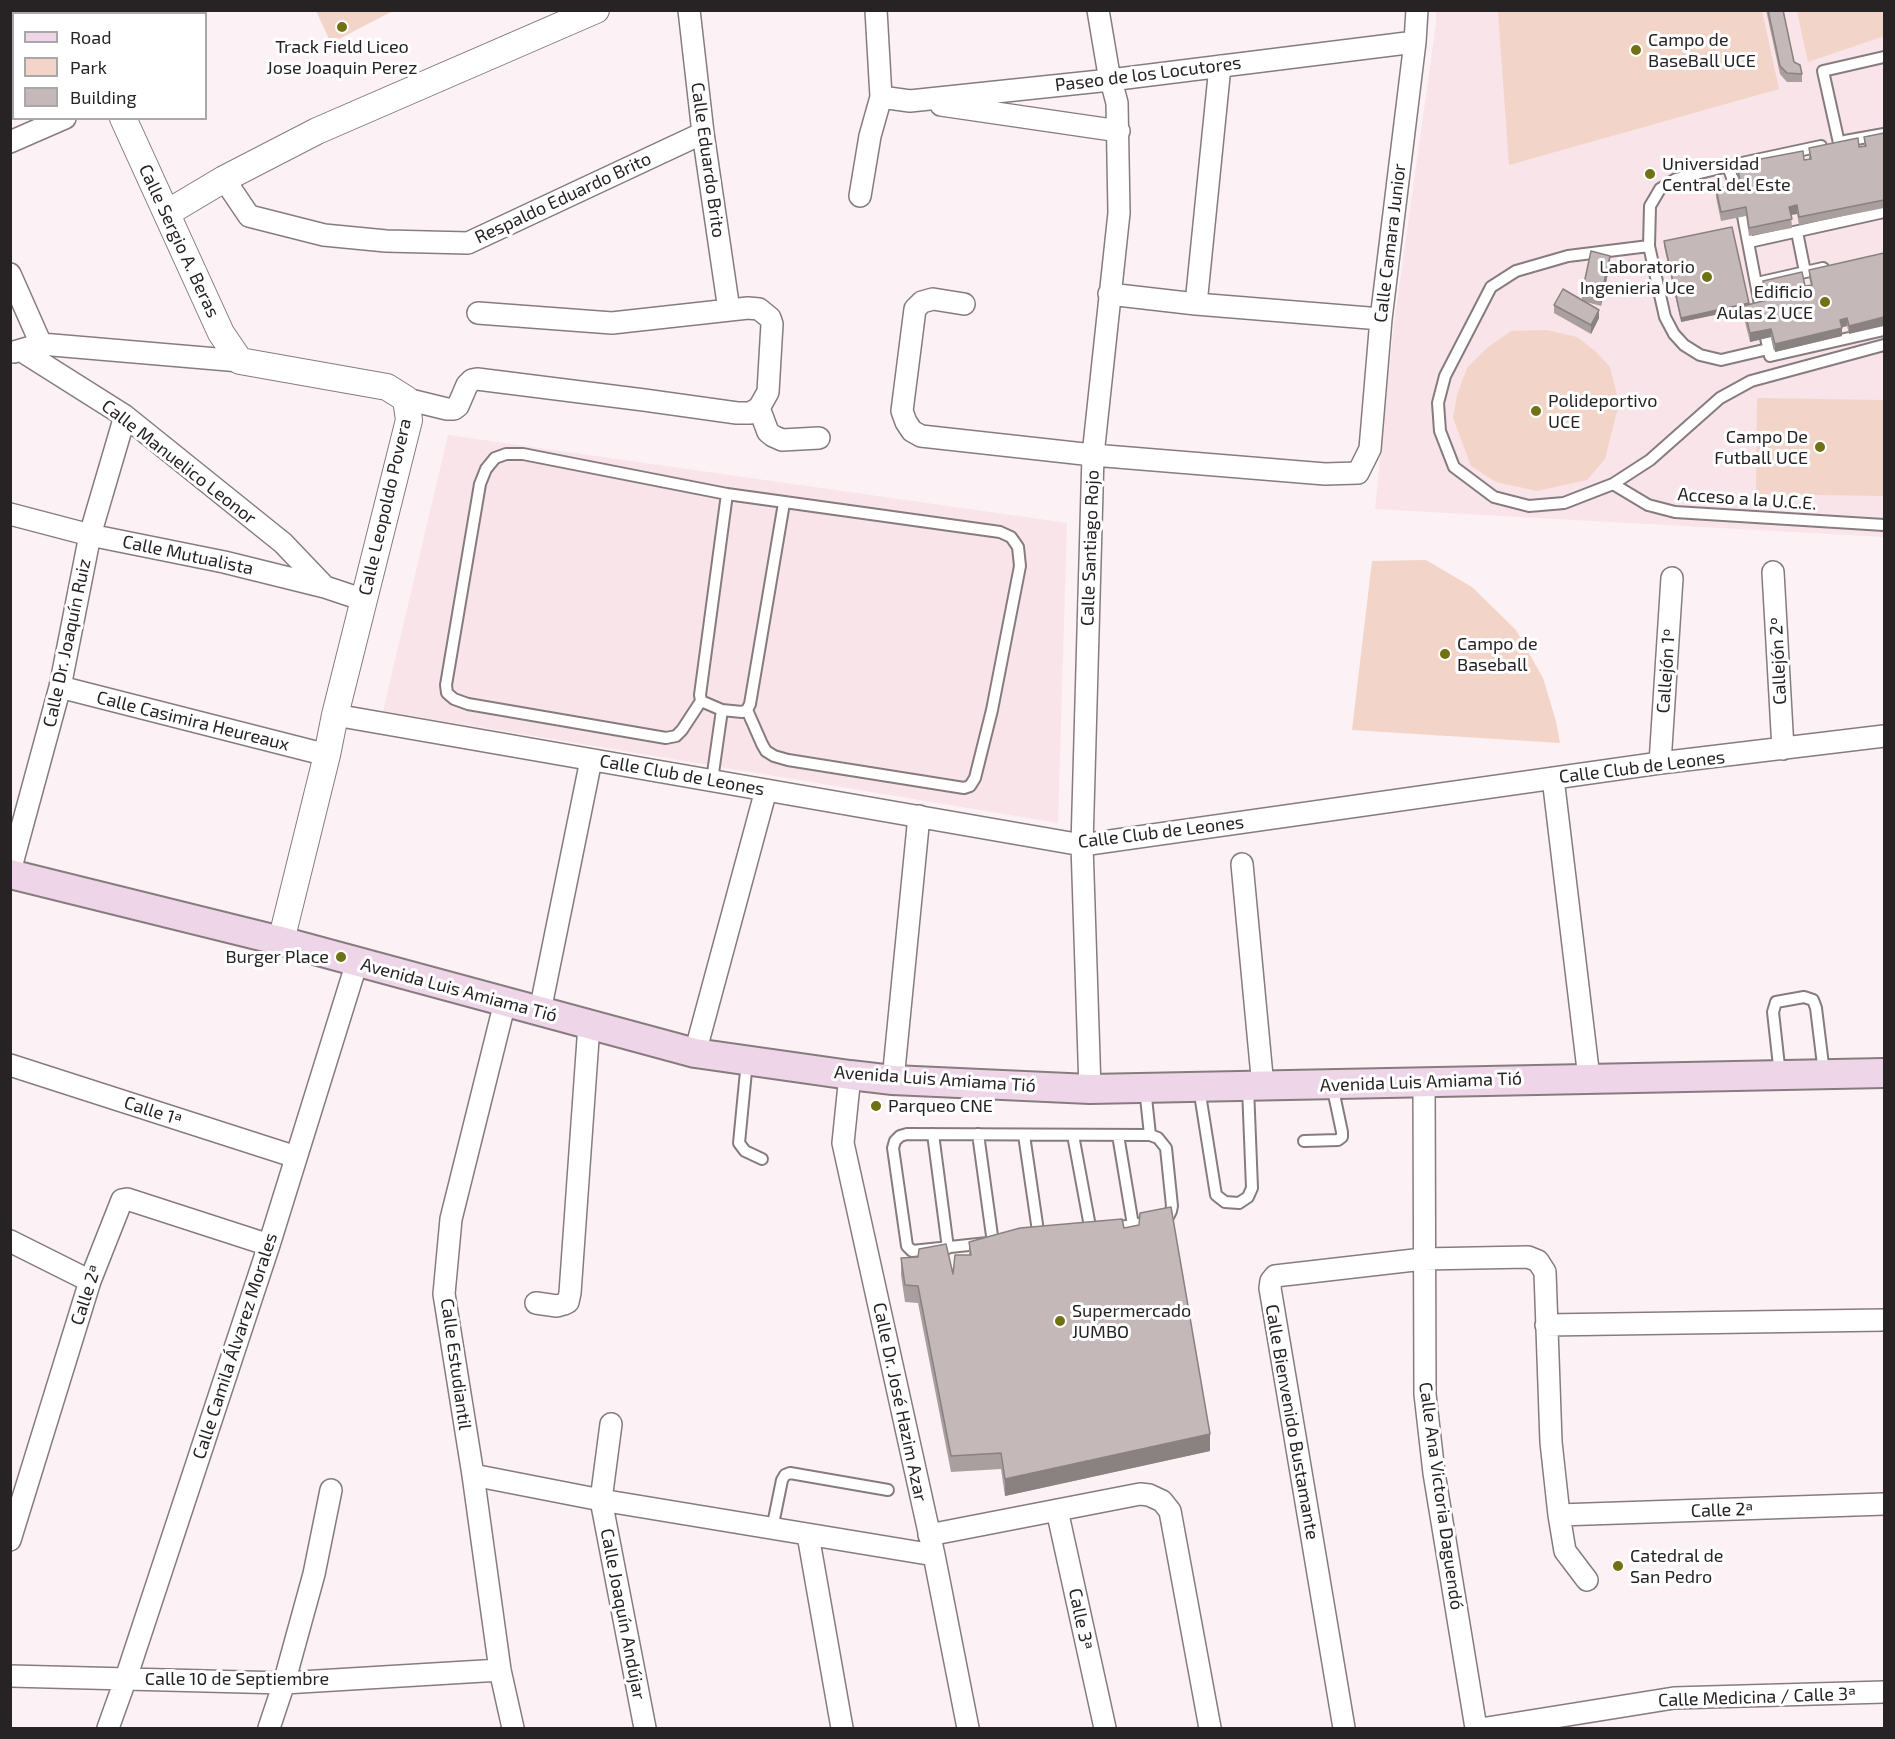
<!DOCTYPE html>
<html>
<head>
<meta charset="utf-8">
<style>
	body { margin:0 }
	#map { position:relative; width:1895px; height:1739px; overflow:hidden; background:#fcf1f4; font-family:"Exo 2",sans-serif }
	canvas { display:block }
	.frame { position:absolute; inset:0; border:12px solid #272324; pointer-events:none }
	.legend { position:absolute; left:12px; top:12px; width:195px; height:108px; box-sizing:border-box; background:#fff; border:2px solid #a9a7a7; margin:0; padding:8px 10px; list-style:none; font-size:18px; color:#272324 }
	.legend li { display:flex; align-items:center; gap:12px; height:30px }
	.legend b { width:30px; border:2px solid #a9a7a7 }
</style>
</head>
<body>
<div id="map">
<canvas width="1895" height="1739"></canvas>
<div class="frame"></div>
<ul class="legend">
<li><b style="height:8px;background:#eed6e8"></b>Road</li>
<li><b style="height:16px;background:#f2d5c8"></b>Park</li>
<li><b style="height:16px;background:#c4b9b8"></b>Building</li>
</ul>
</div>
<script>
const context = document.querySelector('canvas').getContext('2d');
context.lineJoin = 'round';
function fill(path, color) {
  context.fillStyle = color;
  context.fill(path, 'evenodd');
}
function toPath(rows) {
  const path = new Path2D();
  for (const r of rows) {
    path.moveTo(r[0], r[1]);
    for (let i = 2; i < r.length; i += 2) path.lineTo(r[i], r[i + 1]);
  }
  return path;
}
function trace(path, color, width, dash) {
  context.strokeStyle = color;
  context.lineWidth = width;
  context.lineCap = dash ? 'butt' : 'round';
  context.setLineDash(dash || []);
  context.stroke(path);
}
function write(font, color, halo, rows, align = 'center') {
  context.font = font + ' "Exo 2",sans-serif';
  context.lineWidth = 6;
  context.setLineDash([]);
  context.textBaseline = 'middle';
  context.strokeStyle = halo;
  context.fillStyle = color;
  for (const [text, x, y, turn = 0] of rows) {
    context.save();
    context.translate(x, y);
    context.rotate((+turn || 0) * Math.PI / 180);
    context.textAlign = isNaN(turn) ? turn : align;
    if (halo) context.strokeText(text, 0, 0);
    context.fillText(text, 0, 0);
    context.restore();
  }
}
const built = toPath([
	[1436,11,1884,11,1884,537,1375,509,1394,324,1436,24],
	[448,435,1067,523,1058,823,383,711]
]);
const green = toPath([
	[316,11,393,11,331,43],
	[1498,11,1762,11,1779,89,1509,165],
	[1797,11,1884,11,1884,36,1808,62],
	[1546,330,1577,337,1595,351,1610,367,1619,403,1605,459,1587,480,1537,491,1496,482,1471,466,1453,418,1457,395,1467,368,1487,348,1511,331],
	[1757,398,1884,400,1884,496,1756,494],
	[1426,560,1472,587,1516,630,1543,678,1556,721,1560,743,1352,730,1372,561]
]);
const service = toPath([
	[1845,141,1884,134],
	[1839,143,1823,71,1884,57],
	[1728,166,1676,179,1660,189,1650,206,1649,246,1665,317,1674,334,1684,345,1700,355,1721,360,1768,349],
	[1736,189,1728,166,1821,146],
	[1743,216,1761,310],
	[1797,232,1805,272,1807,270],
	[1749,242,1884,212],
	[1649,246,1568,256,1516,271,1491,287,1445,376,1438,403,1440,431,1454,467,1494,497,1529,506,1564,503,1613,484,1650,460,1720,398,1751,381,1884,345],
	[1757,283,1823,268],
	[1766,338,1770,356,1884,330],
	[1613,484,1648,505,1675,512,1884,525],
	[727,494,700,695,701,701,722,710,742,712,747,710,750,704,784,503],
	[701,701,682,730,676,736,666,738,468,704,454,699,447,693,446,685,480,484,486,469,495,458,506,454,523,454,727,494,1000,532,1011,537,1018,547,1020,566,992,710,975,778,970,786,964,788,788,760,774,756,766,751,762,744,747,710],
	[712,780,722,710],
	[747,1061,739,1143,745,1151,762,1159],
	[1780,1075,1773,1012,1776,1002,1804,997,1813,1000,1816,1008,1824,1073],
	[1145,1088,1150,1135],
	[1199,1088,1216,1195,1225,1202,1239,1203,1248,1197,1252,1188,1248,1088],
	[907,1134,1150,1135,1158,1138,1166,1148,1172,1206,1171,1211,1168,1217,1162,1220,1091,1232,912,1251,907,1246,893,1148,895,1141,900,1136,907,1134],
	[933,1134,948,1248],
	[978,1134,993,1243],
	[1024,1135,1039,1238],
	[1073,1135,1091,1232],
	[1118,1135,1133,1225],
	[1304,1141,1338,1140,1342,1137,1342,1132,1332,1085],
	[772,1529,782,1480,785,1475,790,1473,888,1490]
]);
const minor = toPath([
	[689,10,703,133,729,310],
	[881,97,910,101,1110,80,1415,42],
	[941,105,1119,131],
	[10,142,65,118],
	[224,179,249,216,324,235,386,241,468,243,703,133],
	[860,196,870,136,881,97,876,10],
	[10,274,41,344],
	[1109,294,1196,304,1381,319],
	[964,304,933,299,922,302,915,309,902,411,906,422,912,431,921,436,1093,455,1325,474,1358,473,1370,449,1381,319,1415,42,1417,10],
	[1196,304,1220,66],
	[22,351,125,416,283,543,325,587],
	[14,352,41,344,240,361],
	[406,399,447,409,454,409,458,406,467,385,472,380,477,379,644,400,737,413,750,413,759,408,768,392,772,324,770,318,759,309,748,308,612,323,478,313],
	[759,408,768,432,773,436,782,440,819,438],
	[10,514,90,535,224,562,325,587,364,600],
	[1773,572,1783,749],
	[60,687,327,755],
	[335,715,1082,845,1660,763,1884,736],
	[1660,763,1672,578],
	[1553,778,1589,1078],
	[1242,864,1263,1087],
	[10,871,60,687,90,535,125,416],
	[505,1002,451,1219,444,1294,473,1475,500,1670,513,1728],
	[540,1011,591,760],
	[695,1053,766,790],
	[10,1065,296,1157],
	[850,1075,843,1143,934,1555,968,1728],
	[893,1080,919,816],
	[1424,1082,1425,1394,1434,1473,1476,1728],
	[1090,1089,1082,845,1093,455,1119,213,1117,103,1108,69,1098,10],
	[10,1241,90,1281],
	[536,1303,557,1306,564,1304,568,1302,570,1293,589,1025],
	[1546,1325,1884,1320],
	[611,1424,601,1500,645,1728],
	[473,1475,601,1500,934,1555],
	[1057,1510,1105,1728],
	[1559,1515,1884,1504],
	[808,1535,842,1728],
	[929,1535,1140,1494,1149,1495,1162,1501,1170,1511,1210,1728],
	[10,1540,90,1281,122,1200,127,1199,269,1245],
	[10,1676,284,1683,500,1670],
	[108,1728,126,1678,269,1245,357,962],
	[269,1728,284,1683,314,1574,331,1490],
	[1344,1728,1270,1288,1271,1281,1275,1276,1423,1259,1528,1257,1538,1261,1545,1272,1551,1442,1559,1515,1565,1551,1587,1580],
	[1487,1728,1674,1698,1884,1692]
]);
const tertiary = toPath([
	[74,10,75,14],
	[123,118,221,333,240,361,387,387,406,399,409,420,335,715,327,755,281,941],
	[167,213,224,179,317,131,596,10]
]);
const secondary = toPath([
	[10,874,281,941,695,1053,850,1075,893,1080,1090,1089,1884,1073]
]);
const wall = toPath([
	[1766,10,1783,10,1794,62,1802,74,1802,82,1787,82,1780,74],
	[1884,133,1884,208,1799,225,1797,214,1791,215,1792,228,1749,236,1746,216,1721,221,1716,197,1716,189,1731,186,1731,182,1738,181,1737,166,1750,165,1750,161,1804,160,1809,159,1809,148,1859,147,1864,146,1864,137],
	[1664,241,1749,304,1765,301,1763,289,1763,281,1805,286,1811,285,1809,278,1809,270,1884,253,1849,334,1847,326,1842,327,1842,336,1775,352,1771,337,1750,342,1743,314,1743,309,1681,322,1664,246],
	[1610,264,1601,306,1586,302,1599,318,1591,334,1554,313,1554,305,1582,299,1582,293],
	[1124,1228,1210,1451,1005,1496,1001,1469,951,1472,918,1303,905,1302,901,1275,901,1258,953,1274,969,1255,969,1242]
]);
const shadedWall = toPath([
	[1797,205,1797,214,1789,215,1789,207],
	[1610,256,1610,264,1601,306,1601,297],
	[1749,303,1749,307,1743,306,1743,309,1681,322,1681,318],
	[1599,310,1599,318,1591,334,1591,325],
	[1884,317,1884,326,1849,334,1849,326],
	[1847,318,1847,326,1840,328,1840,320],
	[1842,328,1842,336,1775,352,1775,344],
	[1771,329,1771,337,1750,342,1750,333],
	[1210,1434,1210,1451,1005,1496,1005,1479]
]);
const building = toPath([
	[1768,10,1783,10,1794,62,1800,65,1802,74,1787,73,1780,66,1768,10],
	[1884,133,1884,200,1799,217,1797,205,1789,207,1792,219,1749,228,1746,207,1721,212,1716,189,1731,186,1731,182,1740,180,1737,166,1751,165,1750,161,1803,151,1804,160,1811,159,1809,148,1858,138,1859,147,1866,146,1864,137,1884,133],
	[1732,227,1749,303,1681,318,1664,241,1732,227],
	[1591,251,1610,256,1601,297,1582,293,1591,251],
	[1884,253,1884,317,1849,326,1847,318,1840,320,1842,328,1775,344,1771,329,1750,333,1743,306,1767,300,1763,281,1802,272,1805,286,1812,285,1809,270,1884,253],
	[1563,289,1599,310,1591,325,1554,305,1563,289],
	[1171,1207,1210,1434,1005,1479,1001,1453,951,1456,918,1286,905,1285,901,1258,918,1257,919,1249,946,1244,953,1274,955,1255,971,1255,969,1242,1020,1228,1122,1219,1124,1228,1139,1225,1140,1213,1171,1207]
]);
const markers = [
	[342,27,6,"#707014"],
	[1636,50,6,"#707014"],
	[1650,174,6,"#707014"],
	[1707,277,6,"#707014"],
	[1825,302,6,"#707014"],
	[1536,411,6,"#707014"],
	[1820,447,6,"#707014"],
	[1445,654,6,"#707014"],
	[341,957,6,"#707014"],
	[876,1106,6,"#707014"],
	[1060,1321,6,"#707014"],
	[1618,1566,6,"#707014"]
];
const poiNames = [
	["Campo de",1648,40],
	["BaseBall UCE",1648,61],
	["Track Field Liceo",342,47,"center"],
	["Jose Joaquin Perez",342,68,"center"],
	["Universidad",1662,164],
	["Central del Este",1662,185],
	["Laboratorio",1695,267,"right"],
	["Ingenieria Uce",1695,288,"right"],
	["Edificio",1813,292,"right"],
	["Aulas 2 UCE",1813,313,"right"],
	["Polideportivo",1548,401],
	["UCE",1548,422],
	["Campo De",1808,437,"right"],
	["Futball UCE",1808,458,"right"],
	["Campo de",1457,644],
	["Baseball",1457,665],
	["Burger Place",329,957,"right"],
	["Parqueo CNE",888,1106],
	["Supermercado",1072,1311],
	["JUMBO",1072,1332],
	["Catedral de",1630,1556],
	["San Pedro",1630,1577]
];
const streetNames = [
	["Paseo de los Locutores",1148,74,-7],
	["Calle Eduardo Brito",708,160,82],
	["Respaldo Eduardo Brito",563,198,-25],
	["Calle Sergio A. Beras",179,241,65],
	["Calle Camara Junior",1390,243,-83],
	["Calle Manuelico Leonor",179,462,38],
	["Acceso a la U.C.E.",1747,499,4],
	["Calle Leopoldo Povera",385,507,-77],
	["Calle Santiago Rojo",1090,548,-88],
	["Calle Mutualista",188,555,12],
	["Calle Dr. Joaquín Ruiz",67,643,-78],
	["Callejón 2º",1778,661,-93],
	["Callejón 1º",1666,671,-86],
	["Calle Casimira Heureaux",193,721,14],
	["Calle Club de Leones",1642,767,-7],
	["Calle Club de Leones",682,775,10],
	["Calle Club de Leones",1161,832,-7],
	["Avenida Luis Amiama Tió",459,990,15],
	["Avenida Luis Amiama Tió",935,1079,4],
	["Avenida Luis Amiama Tió",1421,1082,-2],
	["Calle 1ª",153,1111,18],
	["Calle 2ª",86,1295,-72],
	["Calle Camila Álvarez Morales",235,1346,-72],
	["Calle Estudiantil",456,1364,82],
	["Calle Dr. José Hazim Azar",900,1402,78],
	["Calle Bienvenido Bustamante",1292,1422,80],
	["Calle Ana Victoria Daguendó",1441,1496,82],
	["Calle 2ª",1722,1510,-2],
	["Calle Joaquín Andújar",623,1614,79],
	["Calle 3ª",1081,1619,78],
	["Calle 10 de Septiembre",237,1679],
	["Calle Medicina / Calle 3ª",1757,1697,-2]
];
fill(built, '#f8e4e9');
fill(green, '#f2d5c8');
trace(service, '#867c7e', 14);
trace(minor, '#867c7e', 24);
trace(tertiary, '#867c7e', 28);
trace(secondary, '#867c7e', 32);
trace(service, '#fff', 10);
trace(minor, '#fff', 21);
trace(tertiary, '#fff', 26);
trace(secondary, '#eed6e8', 28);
fill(wall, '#a99f9e');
fill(shadedWall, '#898281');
fill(building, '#c4b9b8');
trace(building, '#898281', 1.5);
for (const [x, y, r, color] of markers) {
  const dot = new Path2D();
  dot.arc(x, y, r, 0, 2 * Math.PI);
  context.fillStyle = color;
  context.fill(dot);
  trace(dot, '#fff', 2);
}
write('18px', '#272324', '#fff', poiNames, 'left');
write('18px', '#272324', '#fff', streetNames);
</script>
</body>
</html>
